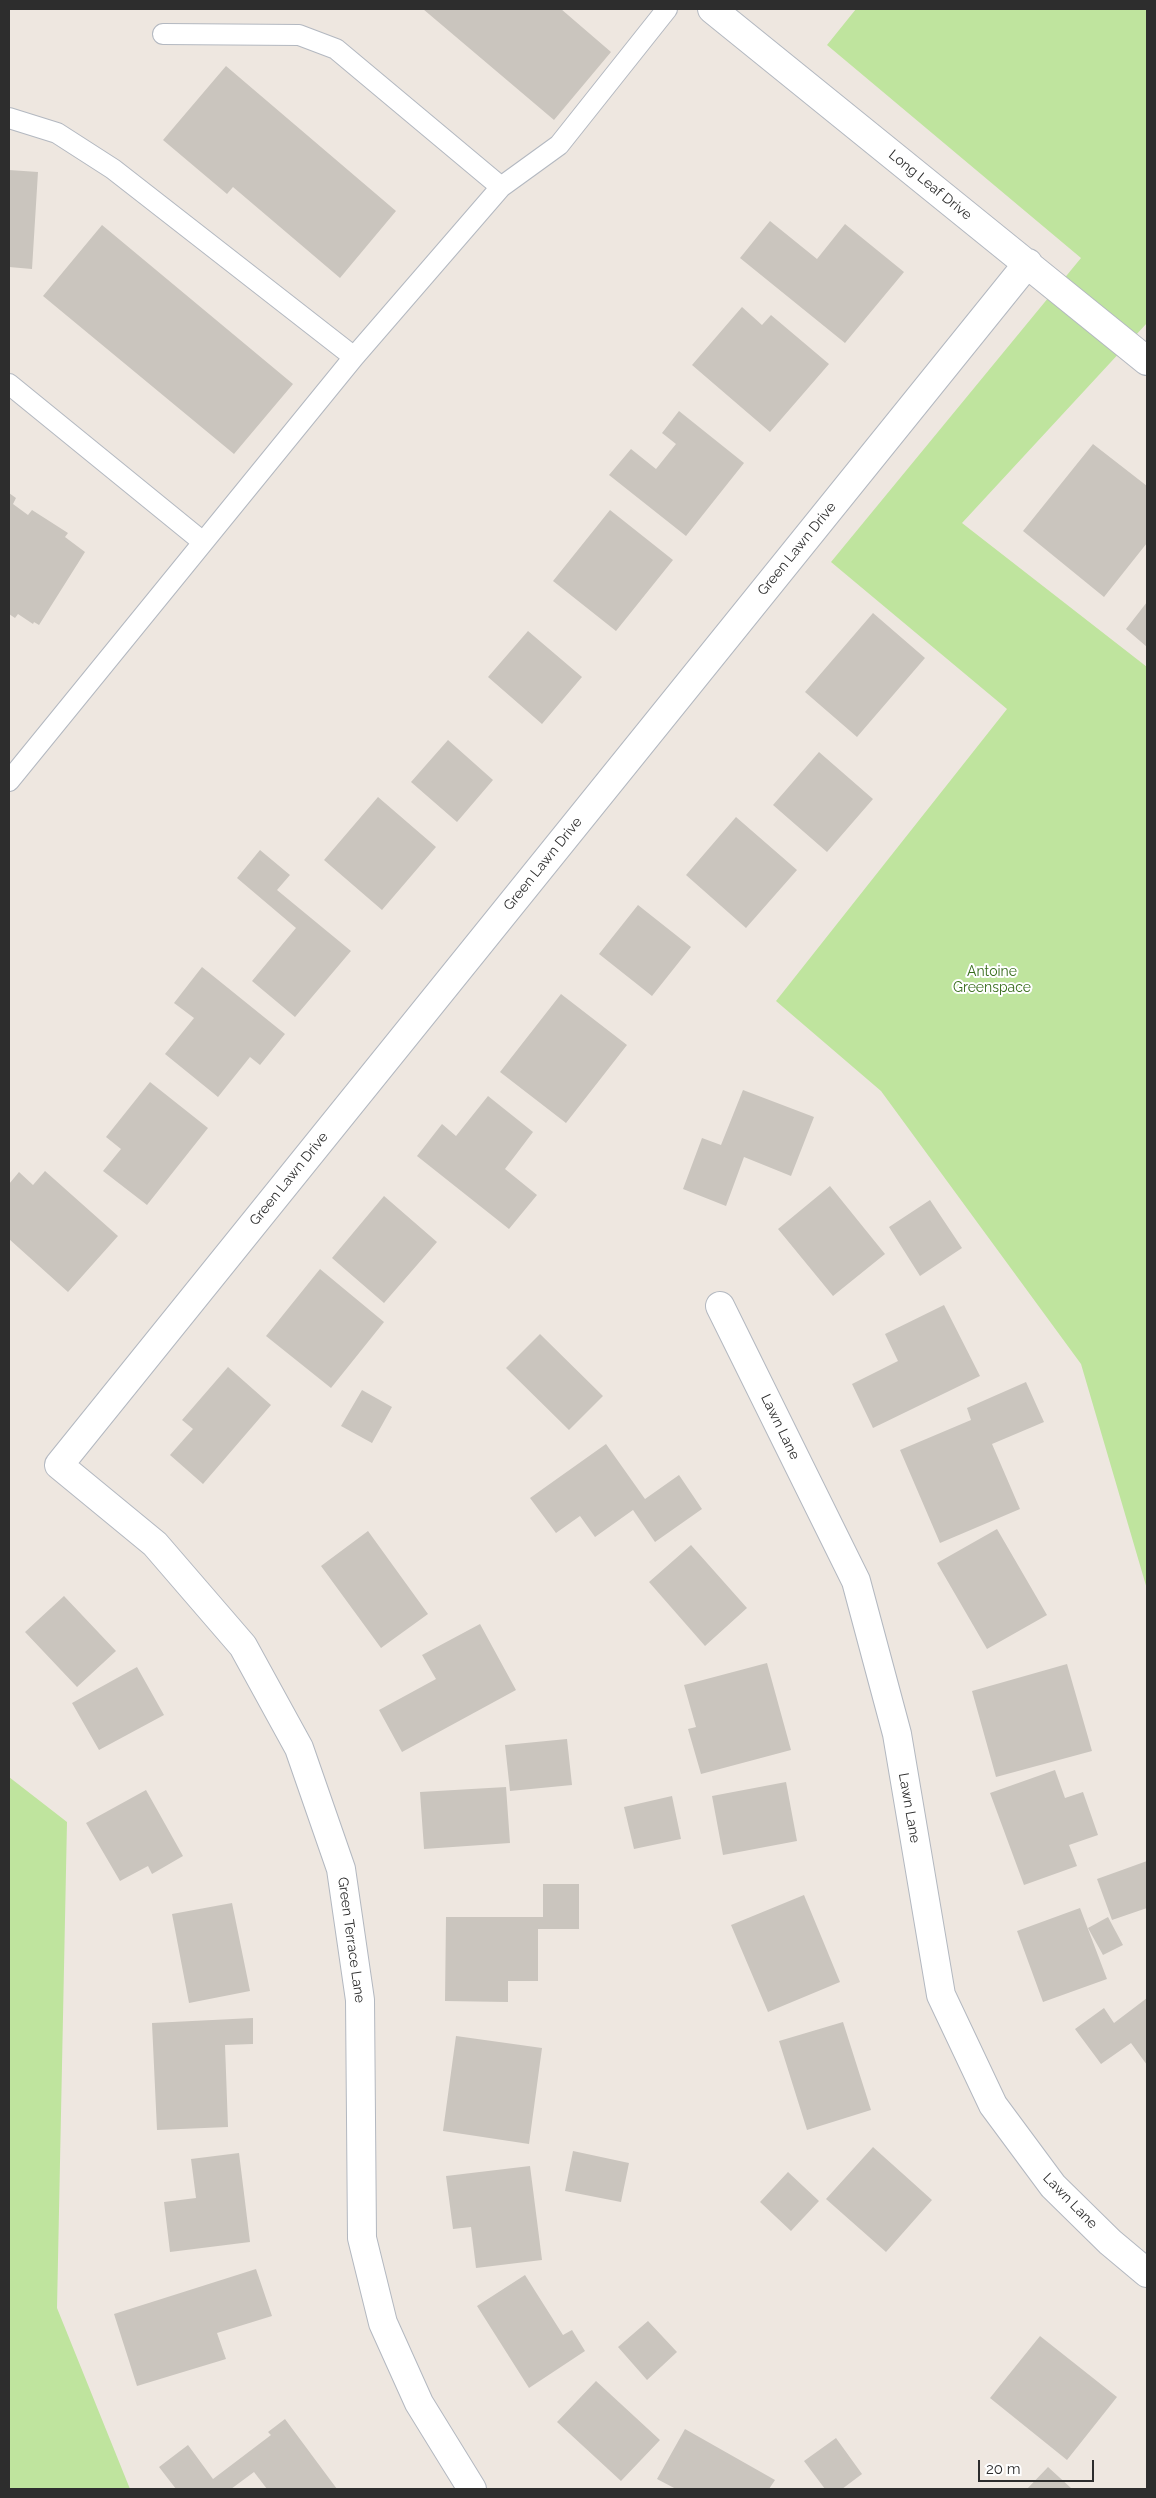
<!DOCTYPE html>
<html>
<head>
<meta charset="utf-8">
<style>
	body { margin:0 }
	#map { position:relative; width:1156px; height:2498px; overflow:hidden; background:#eee7e0; font-family:Raleway,sans-serif }
	canvas { display:block }
	.frame { position:absolute; inset:0; border:10px solid #2d2d2d; pointer-events:none }
	.scale { position:absolute; left:978px; top:2460px; width:116px; height:22px; box-sizing:border-box; border:2px solid #2d2d2d; border-top:0; padding-left:6px; font-size:15px; line-height:18px; white-space:nowrap; color:#2d2d2d; -webkit-text-stroke:4px #fff; paint-order:stroke }
</style>
</head>
<body>
<div id="map">
<canvas width="1156" height="2498"></canvas>
<div class="frame"></div>
<div class="scale">20 m</div>
</div>
<script>
const context = document.querySelector('canvas').getContext('2d');
context.lineJoin = 'round';
function fill(path, color) {
  context.fillStyle = color;
  context.fill(path, 'evenodd');
}
function toPath(rows) {
  const path = new Path2D();
  for (const r of rows) {
    path.moveTo(r[0], r[1]);
    for (let i = 2; i < r.length; i += 2) path.lineTo(r[i], r[i + 1]);
  }
  return path;
}
function trace(path, color, width, dash) {
  context.strokeStyle = color;
  context.lineWidth = width;
  context.lineCap = dash ? 'butt' : 'round';
  context.setLineDash(dash || []);
  context.stroke(path);
}
function write(font, color, halo, rows, align = 'center') {
  context.font = font + ' Raleway,sans-serif';
  context.lineWidth = 4;
  context.setLineDash([]);
  context.textBaseline = 'middle';
  context.strokeStyle = halo;
  context.fillStyle = color;
  for (const [text, x, y, turn = 0] of rows) {
    context.save();
    context.translate(x, y);
    context.rotate((+turn || 0) * Math.PI / 180);
    context.textAlign = isNaN(turn) ? turn : align;
    if (halo) context.strokeText(text, 0, 0);
    context.fillText(text, 0, 0);
    context.restore();
  }
}
const green = toPath([
	[856,9,1147,9,1147,323,962,523,1147,667,1147,1589,1081,1364,881,1091,776,1001,1007,709,831,562,1081,258,827,45],
	[9,1777,67,1822,57,2308,130,2489,9,2489]
]);
const building = toPath([
	[423,9,561,9,611,52,554,120],
	[226,66,396,211,340,278,233,187,227,194,163,140],
	[9,170,38,172,32,269,9,267],
	[770,221,817,259,845,224,904,272,845,343,740,258],
	[102,225,293,384,234,454,43,296],
	[742,307,762,325,771,315,829,364,770,432,692,365],
	[679,411,744,463,686,536,609,475,631,449,656,469,676,444,662,433],
	[1093,444,1147,486,1147,543,1104,597,1023,531],
	[9,493,16,498,13,504,28,515,32,510,68,533,65,537,85,552,39,625,34,622,33,624,18,614,15,618,9,614],
	[610,510,673,560,616,631,553,581],
	[1147,602,1147,647,1126,629],
	[873,613,925,658,857,737,805,692],
	[528,631,582,677,542,724,488,677],
	[448,740,493,780,457,822,411,782],
	[819,752,873,799,827,852,773,805],
	[378,797,436,847,382,910,324,860],
	[736,817,797,870,746,928,686,875],
	[260,850,290,875,277,890,351,951,295,1017,252,981,296,928,237,878],
	[638,905,691,947,652,996,599,954],
	[202,967,285,1034,260,1065,250,1057,218,1097,165,1054,194,1018,174,1003],
	[561,994,627,1045,566,1123,500,1072],
	[150,1082,208,1128,147,1205,103,1171,121,1149,106,1137],
	[743,1090,814,1117,791,1176,744,1157,726,1206,683,1189,702,1138,721,1145],
	[488,1096,533,1132,505,1169,537,1195,509,1229,417,1156,442,1124,456,1136],
	[45,1171,118,1236,68,1292,9,1239,9,1184,19,1172,33,1185],
	[830,1186,885,1254,833,1296,778,1229],
	[384,1196,437,1242,384,1303,332,1258],
	[930,1200,962,1248,920,1276,889,1227],
	[320,1269,384,1322,331,1388,266,1336],
	[944,1305,980,1376,873,1428,852,1384,898,1361,885,1334],
	[540,1334,603,1396,569,1430,506,1368],
	[228,1367,271,1405,203,1484,170,1455,193,1429,182,1420],
	[1026,1382,1044,1422,992,1444,1020,1509,940,1543,900,1450,971,1420,967,1408],
	[362,1390,392,1407,372,1443,341,1426],
	[606,1444,645,1499,679,1475,702,1509,655,1542,633,1510,595,1537,580,1516,556,1533,530,1498],
	[997,1529,1047,1615,987,1649,937,1563],
	[368,1531,428,1614,381,1648,321,1566],
	[691,1545,747,1608,705,1646,649,1582],
	[64,1596,116,1651,77,1687,25,1632],
	[480,1624,516,1690,402,1752,379,1710,436,1679,422,1655],
	[767,1663,791,1750,701,1774,688,1729,696,1727,684,1685],
	[1067,1664,1092,1751,996,1777,972,1691],
	[137,1667,164,1715,99,1750,72,1703],
	[567,1739,572,1785,510,1791,505,1745],
	[1055,1770,1065,1798,1083,1792,1098,1835,1069,1845,1077,1866,1024,1885,990,1793],
	[786,1782,797,1841,723,1855,712,1796],
	[506,1787,510,1843,424,1849,420,1792],
	[146,1790,183,1856,152,1874,148,1866,120,1881,86,1823],
	[672,1796,681,1839,634,1849,624,1807],
	[1147,1861,1147,1908,1112,1920,1097,1879],
	[543,1884,579,1884,579,1929,538,1929,538,1981,508,1981,508,2002,445,2001,446,1917,543,1917],
	[804,1895,840,1982,768,2012,731,1925],
	[232,1903,250,1991,189,2003,172,1914],
	[1080,1908,1107,1979,1043,2002,1017,1931],
	[1108,1917,1123,1945,1103,1955,1088,1928],
	[1147,1998,1147,2065,1131,2043,1101,2064,1075,2029,1104,2008,1114,2023],
	[253,2018,253,2044,225,2045,228,2127,157,2130,152,2023],
	[843,2022,871,2110,807,2130,779,2041],
	[456,2036,542,2048,529,2144,443,2131],
	[873,2147,932,2200,886,2252,826,2199],
	[573,2151,629,2163,621,2202,565,2191],
	[239,2153,250,2242,170,2252,164,2202,196,2198,191,2159],
	[530,2166,542,2260,476,2268,471,2227,453,2229,446,2176],
	[788,2172,819,2201,791,2231,760,2202],
	[256,2269,272,2316,217,2333,226,2359,137,2386,114,2314],
	[525,2275,563,2335,572,2330,585,2351,529,2388,477,2306],
	[648,2321,677,2352,647,2380,618,2347],
	[1040,2336,1117,2397,1067,2460,990,2398],
	[596,2381,660,2440,621,2481,557,2422],
	[285,2419,337,2489,267,2489,254,2472,231,2489,176,2489,159,2467,188,2445,213,2479,271,2435,268,2432],
	[685,2429,775,2480,769,2489,676,2489,657,2479],
	[836,2438,862,2474,842,2489,825,2489,804,2461],
	[1048,2467,1071,2488,1070,2489,1027,2489]
]);
const service = toPath([
	[163,34,299,35,336,49,501,187],
	[9,118,57,133,113,169,354,357],
	[9,384,203,542],
	[9,781,354,357,501,187,559,145,667,9]
]);
const minor = toPath([
	[712,9,1147,361],
	[720,1306,856,1581,897,1734,941,1995,993,2105,1053,2186,1110,2242,1147,2273],
	[472,2489,419,2403,383,2323,362,2238,360,2000,341,1869,299,1748,243,1646,155,1544,59,1465,1028,263]
]);
const streetNames = [
	["Long Leaf Drive",930,185,39],
	["Green Lawn Drive",797,549,-51],
	["Green Lawn Drive",543,864,-51],
	["Green Lawn Drive",289,1179,-51],
	["Lawn Lane",780,1427,64],
	["Lawn Lane",909,1808,80],
	["Green Terrace Lane",351,1940,82],
	["Lawn Lane",1070,2201,46]
];
const parkNames = [
	["Antoine",992,972],
	["Greenspace",992,988]
];
fill(green, '#bfe49e');
fill(building, '#cac5be');
trace(service, '#b3b8c0', 22);
trace(minor, '#b3b8c0', 30);
trace(service, '#fff', 20);
trace(minor, '#fff', 28);
write('14px', '#2d2d2d', '#fff', streetNames);
write('14px', '#376c1c', '#fff', parkNames);
</script>
</body>
</html>
